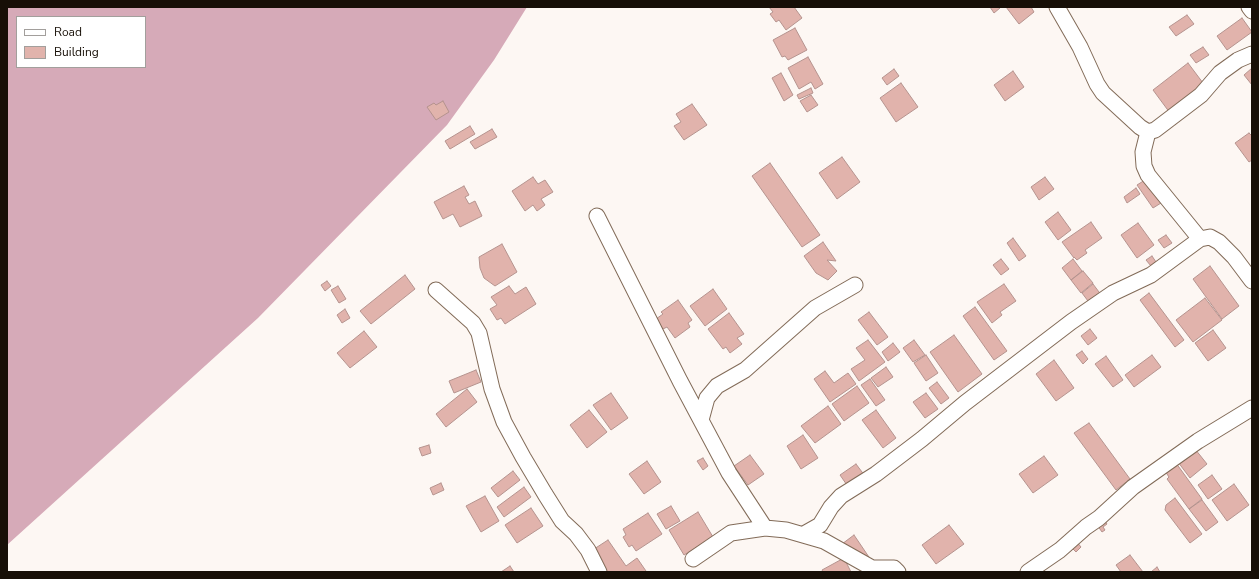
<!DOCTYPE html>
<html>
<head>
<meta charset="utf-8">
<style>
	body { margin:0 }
	#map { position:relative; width:1259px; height:579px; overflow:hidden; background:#fdf7f3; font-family:"Nunito Sans",sans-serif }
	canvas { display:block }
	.frame { position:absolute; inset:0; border:8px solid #170f07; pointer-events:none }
	.legend { position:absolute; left:16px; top:16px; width:130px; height:52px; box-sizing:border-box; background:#fff; border:1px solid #a29f9c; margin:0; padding:5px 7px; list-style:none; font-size:12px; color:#170f07 }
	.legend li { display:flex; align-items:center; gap:8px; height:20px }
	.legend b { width:20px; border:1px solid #a29f9c }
</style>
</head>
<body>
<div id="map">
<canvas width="1259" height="579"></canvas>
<div class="frame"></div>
<ul class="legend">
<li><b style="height:5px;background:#fff"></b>Road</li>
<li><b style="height:11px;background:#e1b3ac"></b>Building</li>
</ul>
</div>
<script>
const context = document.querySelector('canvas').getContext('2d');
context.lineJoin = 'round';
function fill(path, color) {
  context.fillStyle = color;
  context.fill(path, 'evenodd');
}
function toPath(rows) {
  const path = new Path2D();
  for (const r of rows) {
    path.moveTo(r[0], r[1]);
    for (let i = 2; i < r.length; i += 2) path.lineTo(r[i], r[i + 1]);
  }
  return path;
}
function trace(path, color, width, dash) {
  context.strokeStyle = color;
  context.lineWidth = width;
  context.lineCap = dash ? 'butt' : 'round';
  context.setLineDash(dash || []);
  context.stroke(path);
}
const forest = toPath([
	[7,7,527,7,494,60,447,125,258,318,7,545],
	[17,17,145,17,145,67,17,67]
]);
const building = toPath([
	[769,7,794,7,802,18,786,30,779,20,776,22,770,14,773,12,769,7],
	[990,7,999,7,1000,8,994,13,990,7],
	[1006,7,1031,7,1034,12,1019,24,1006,7],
	[1187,15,1194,24,1176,36,1169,27,1187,15],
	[1242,18,1252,32,1227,50,1217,36,1242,18],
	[795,28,807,50,788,60,785,56,782,57,773,40,795,28],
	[1203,47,1209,55,1196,63,1190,55,1203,47],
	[808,57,823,84,815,89,811,82,799,89,788,68,808,57],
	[1188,63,1206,87,1170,113,1153,90,1188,63],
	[1252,68,1252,85,1244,75,1252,68],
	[894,69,899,76,887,85,882,78,894,69],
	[1013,71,1024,87,1005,101,994,85,1013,71],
	[781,73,793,95,784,101,772,78,781,73],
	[901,83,918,107,896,122,880,98,901,83],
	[811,88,813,93,799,99,797,95,811,88],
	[811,95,818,105,807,112,800,101,811,95],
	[443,101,449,112,436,120,427,107,434,103,436,105,443,101],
	[692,104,707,125,684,140,674,126,681,122,676,114,692,104],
	[470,126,475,134,450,149,445,141,470,126],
	[492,129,497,137,475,149,470,142,492,129],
	[1249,133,1252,136,1252,160,1249,162,1235,143,1249,133],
	[842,157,860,182,837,199,819,173,842,157],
	[770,163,820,235,802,247,752,176,770,163],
	[533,177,538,184,545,180,553,192,541,199,545,205,537,211,533,205,525,211,512,191,533,177],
	[1045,177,1054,189,1039,200,1031,187,1045,177],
	[1145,180,1161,203,1153,208,1137,185,1145,180],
	[464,186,469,195,465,197,469,204,475,201,482,216,460,227,453,214,443,219,434,202,464,186],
	[1136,188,1140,194,1127,203,1124,197,1136,188],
	[1058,212,1071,230,1058,240,1045,222,1058,212],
	[1091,222,1102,238,1085,250,1087,253,1077,260,1074,257,1074,258,1062,242,1091,222],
	[1138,223,1154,245,1137,258,1121,235,1138,223],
	[1166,235,1172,243,1164,248,1158,240,1166,235],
	[1013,238,1026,256,1019,261,1007,243,1013,238],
	[823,242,836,261,827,260,837,271,828,280,816,273,804,256,823,242],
	[502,244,517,272,495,286,484,278,480,268,479,257,502,244],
	[1152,256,1156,262,1151,266,1146,260,1152,256],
	[1001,259,1009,269,1001,275,993,265,1001,259],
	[1073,259,1082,271,1071,280,1062,268,1073,259],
	[1210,266,1239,306,1222,319,1193,279,1210,266],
	[1083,271,1093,283,1081,293,1071,280,1083,271],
	[405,275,415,289,371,324,360,311,405,275],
	[327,281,331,286,325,291,321,285,327,281],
	[1004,284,1016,301,1000,312,1002,315,992,323,977,302,1004,284],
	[1093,284,1102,296,1091,305,1082,293,1093,284],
	[338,286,346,299,339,303,331,290,338,286],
	[509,286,515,294,526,287,536,304,505,324,501,318,497,320,490,309,497,305,491,297,509,286],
	[713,289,727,309,705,326,690,306,713,289],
	[1149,293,1184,340,1175,347,1140,300,1149,293],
	[1205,298,1222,320,1193,342,1176,320,1205,298],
	[678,300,692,320,688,323,690,327,675,338,667,327,663,329,656,319,663,314,661,312,678,300],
	[975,307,1007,351,994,360,963,316,975,307],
	[345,309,350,318,342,323,337,315,345,309],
	[869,312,888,337,877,345,858,320,869,312],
	[729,313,744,334,737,338,742,344,730,353,726,347,723,349,708,329,729,313],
	[1090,329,1097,338,1088,345,1081,336,1090,329],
	[1213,330,1226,348,1208,361,1195,343,1213,330],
	[364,331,377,347,350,368,337,353,364,331],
	[954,335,982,374,958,392,930,352,954,335],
	[868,340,885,362,859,381,851,369,865,360,856,348,868,340],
	[914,340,925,355,913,362,903,348,914,340],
	[893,343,900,352,888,361,882,352,893,343],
	[1082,351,1088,359,1083,364,1076,355,1082,351],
	[926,355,938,373,926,381,914,363,926,355],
	[1152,355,1161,367,1134,387,1125,375,1152,355],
	[1106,356,1123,380,1113,387,1095,364,1106,356],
	[1054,360,1074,388,1056,401,1036,374,1054,360],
	[886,367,893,377,878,387,871,378,886,367],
	[476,370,481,382,454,393,449,381,476,370],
	[825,371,834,383,848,373,856,384,830,402,814,379,825,371],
	[870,379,885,400,876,406,861,385,870,379],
	[937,382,949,398,941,404,929,388,937,382],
	[857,386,869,403,844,421,832,404,857,386],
	[467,389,477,402,446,427,436,414,467,389],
	[611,393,628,418,611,430,593,405,611,393],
	[926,393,938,409,925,418,913,402,926,393],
	[828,406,841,424,815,443,801,426,828,406],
	[589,410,607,432,587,448,570,425,589,410],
	[876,410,896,438,883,448,862,420,876,410],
	[1089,423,1130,479,1116,490,1074,433,1089,423],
	[803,435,818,458,801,469,787,446,803,435],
	[429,445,431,453,422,456,419,448,429,445],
	[1195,449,1207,464,1190,478,1178,462,1195,449],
	[750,455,764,474,748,485,734,466,750,455],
	[1044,456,1058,475,1033,493,1019,474,1044,456],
	[703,458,708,466,703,470,697,461,703,458],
	[647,461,661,482,644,494,629,474,647,461],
	[1176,463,1202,499,1189,509,1167,479,1169,477,1165,471,1176,463],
	[856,464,865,476,849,488,840,475,856,464],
	[513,471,520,480,498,497,491,488,513,471],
	[1212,475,1222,489,1208,499,1198,485,1212,475],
	[441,483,444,490,433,495,430,488,441,483],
	[1234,484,1249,505,1227,521,1212,500,1234,484],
	[524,487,531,497,504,517,497,507,524,487],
	[485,496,499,521,481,532,466,506,485,496],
	[1175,498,1202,534,1190,543,1165,510,1166,505,1175,498],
	[1202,500,1218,522,1206,531,1189,509,1202,500],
	[671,506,680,521,666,529,657,514,671,506],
	[531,508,543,526,517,543,505,525,531,508],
	[698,512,713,537,684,555,669,530,698,512],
	[648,513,662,534,636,551,632,545,629,547,623,537,626,535,623,529,648,513],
	[1102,517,1107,524,1103,527,1105,530,1102,532,1095,522,1102,517],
	[949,525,964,544,936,564,922,545,949,525],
	[854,535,873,563,861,572,842,544,854,535],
	[608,540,626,566,637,558,646,571,644,572,605,572,591,551,608,540],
	[1076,541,1081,547,1076,552,1070,546,1076,541],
	[1130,555,1143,572,1121,572,1116,565,1130,555],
	[844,558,851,572,823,572,822,570,844,558],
	[510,566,514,572,501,572,510,566],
	[1157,567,1160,572,1151,572,1157,567]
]);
const minor = toPath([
	[1057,7,1080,47,1097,84,1103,93,1140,127,1148,132,1155,130,1201,95,1220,73,1238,60,1252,54],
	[1249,7,1252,11],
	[1148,132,1143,152,1144,166,1148,175,1200,239],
	[597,216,680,381,729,473,765,528],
	[436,290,473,323,479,333,492,389,504,422,523,457,545,494,562,521,576,534,588,550,599,572],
	[701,420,707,398,717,386,745,370,815,308,855,285],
	[804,534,820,525,831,507,841,496,876,474,922,439,965,403,1071,322,1113,293,1151,275,1200,239,1210,237,1219,242,1234,257,1252,281],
	[693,559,731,533,765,528,786,530,824,541,872,568,894,568,898,572],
	[1028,572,1060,550,1086,527,1099,518,1133,487,1198,441,1252,408]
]);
fill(forest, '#d6aab8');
fill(building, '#e1b3ac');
trace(building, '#b5938e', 1);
trace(minor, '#826b58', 17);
trace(minor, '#fff', 15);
</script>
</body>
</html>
